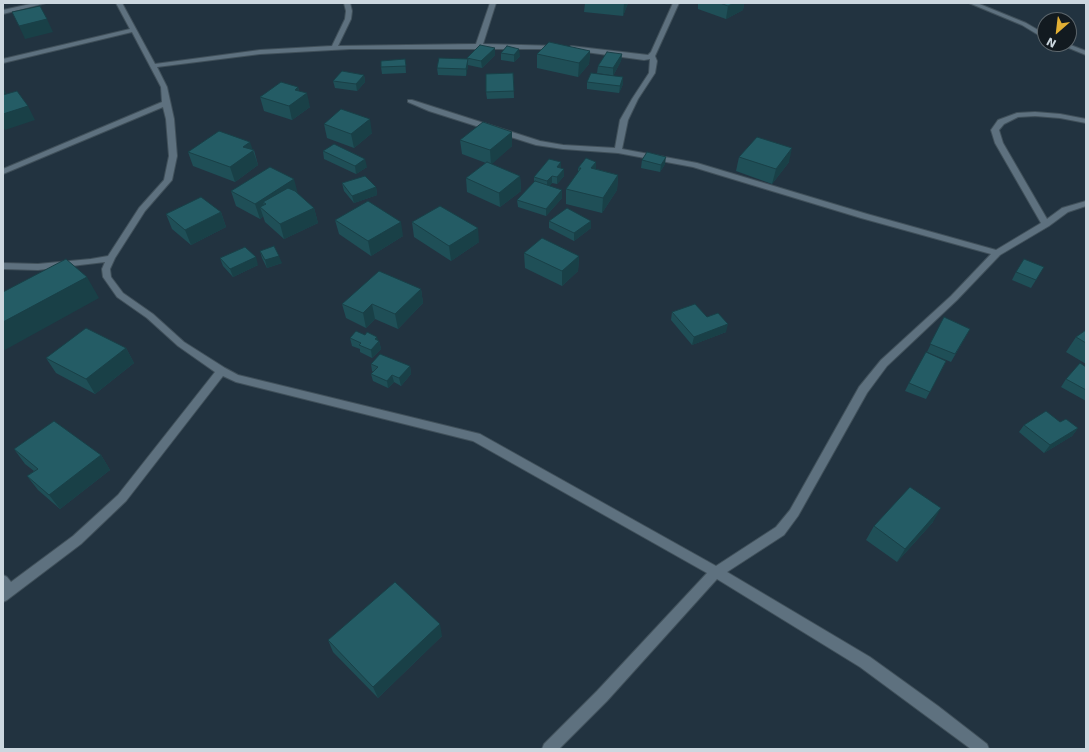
<!DOCTYPE html>
<html>
<head>
<meta charset="utf-8">
<style>
	body { margin:0 }
	#map { position:relative; width:1089px; height:752px; overflow:hidden; background:#223340; font-family:"DejaVu Sans",sans-serif }
	canvas { display:block }
	.frame { position:absolute; inset:0; border:4px solid #ccd7df; pointer-events:none }
	.north { position:absolute; left:1037px; top:12px; width:40px; height:40px; box-sizing:border-box; background:#121a20; border:1px solid #5c666c; border-radius:50%; rotate:208deg; font-size:11px; font-weight:700; line-height:16px; text-align:center; color:#ccd7df }
	.north::after { content:''; display:block; margin:auto; width:14px; height:18px; background:#e2af34; clip-path:polygon(50% 0,100% 100%,50% 72%,0 100%) }
</style>
</head>
<body>
<div id="map">
<canvas width="1089" height="752"></canvas>
<div class="frame"></div>
<div class="north">N</div>
</div>
<script>
const context = document.querySelector('canvas').getContext('2d');
context.lineJoin = 'round';
function toPath(rows) {
  const path = new Path2D();
  for (const r of rows) {
    path.moveTo(r[0], r[1]);
    for (let i = 2; i < r.length; i += 2) path.lineTo(r[i], r[i + 1]);
  }
  return path;
}
function trace(path, color, width, dash) {
  context.strokeStyle = color;
  context.lineWidth = width;
  context.lineCap = dash ? 'butt' : 'round';
  context.setLineDash(dash || []);
  context.stroke(path);
}
function fill(path, color) {
  context.fillStyle = color;
  context.fill(path, 'evenodd');
}
const minor = toPath([
	[35,3,46,3,3,14,3,10,35,3],
	[116,3,122,3,155,64,260,50,332,46,345,19,346,11,344,3,350,3,352,11,351,19,338,46,476,44,490,3,496,3,483,44,558,46,559,47,556,49,350,49,260,54,157,67,167,87,174,119,177,156,172,180,145,211,115,258,110,269,111,277,123,293,153,314,184,342,225,368,238,375,480,434,716,566,776,527,790,510,859,387,881,360,951,296,991,254,861,218,693,167,618,153,563,149,536,145,429,111,408,102,408,100,412,100,540,141,563,145,615,148,620,120,632,99,649,73,650,59,644,60,571,50,568,48,571,46,648,55,651,52,673,3,679,3,655,56,657,61,655,73,638,99,628,120,622,149,697,163,867,214,996,250,1041,223,995,143,991,130,998,120,1017,113,1035,112,1060,114,1086,119,1086,123,1060,118,1035,116,1018,117,1004,124,999,130,1003,143,1047,219,1062,208,1086,201,1086,206,1068,212,1049,226,1000,255,957,300,887,366,867,393,798,516,784,535,727,572,870,657,938,706,987,744,989,749,971,749,860,667,717,579,607,701,559,749,542,749,544,744,597,691,707,573,473,441,236,382,223,376,126,501,81,544,7,600,3,602,3,575,7,577,11,582,73,536,118,495,215,372,178,346,147,318,117,297,103,277,102,269,105,262,38,270,3,269,3,263,38,264,91,259,108,256,139,208,164,180,169,156,166,119,163,107,3,174,3,169,162,102,161,87,132,32,3,63,3,59,130,29,116,3],
	[969,3,977,3,1026,23,1045,34,1045,39,1022,25,969,3],
	[1059,44,1068,44,1086,51,1086,55,1059,44]
]);
const wall = toPath([
	[585,3,628,3,623,16,584,12],
	[698,3,744,3,743,10,726,19,698,9],
	[495,48,495,55,482,68,468,65,466,76,438,75,437,68,467,59,467,58],
	[590,51,589,64,578,77,537,68,537,54],
	[501,53,520,56,514,62,501,60],
	[622,54,621,61,613,76,623,77,623,84,619,93,587,89,587,82,610,75,597,73,598,66],
	[405,59,406,73,382,74,381,67],
	[513,73,514,98,487,99,486,92],
	[364,75,365,82,357,91,335,88,333,81],
	[298,87,299,91,310,107,292,120,264,111,260,97],
	[324,124,372,133,354,148,327,138],
	[512,132,512,146,491,164,520,176,521,191,500,207,467,192,466,178,486,163,462,154,460,140],
	[253,150,254,150,258,165,235,182,193,166,188,152],
	[323,151,367,167,356,174,324,159],
	[739,157,789,162,772,184,736,171],
	[642,160,665,164,660,172,641,168],
	[596,162,596,169,618,175,617,190,602,213,566,204,566,189,578,173,578,168],
	[561,168,564,176,557,184,552,183,549,186,562,198,546,216,518,207,517,200,534,183,534,177],
	[342,183,376,187,377,195,354,203,344,191],
	[231,191,314,208,318,223,284,239,265,222,263,216,260,219,236,206],
	[221,212,226,227,191,245,172,229,166,214],
	[335,220,403,236,371,256,339,234],
	[549,221,591,221,591,228,574,241,549,228],
	[412,222,479,242,451,261,414,237],
	[260,251,282,263,267,268,262,258],
	[524,253,579,256,578,271,562,286,525,268],
	[220,258,258,265,233,277,223,266],
	[1016,272,1039,275,1031,288,1012,280],
	[421,289,423,303,398,329,375,319,366,328,346,318,342,304],
	[672,312,707,317,726,332,692,345,671,320],
	[944,317,970,329,951,362,927,352],
	[1086,330,1086,364,1066,352,1076,337],
	[350,338,378,341,379,341,381,349,372,358,360,352,360,349,352,346],
	[126,348,134,363,95,394,56,373,46,358],
	[946,361,926,399,905,391,909,383],
	[371,364,410,366,411,374,401,386,394,382,388,388,373,381,371,374,373,371,372,371],
	[1086,367,1086,401,1061,387,1066,379],
	[1024,425,1078,428,1072,436,1044,453,1019,432],
	[14,449,101,455,110,470,60,509,38,490,27,476,34,471,25,464],
	[933,522,897,562,866,540,874,526],
	[442,636,378,698,333,652,328,640]
]);
const shadedWall = toPath([
	[624,3,628,3,623,16],
	[734,3,744,3,743,10,726,19,728,6],
	[47,19,53,32,25,39,19,26],
	[495,48,495,55,482,68,481,61],
	[519,49,520,56,514,62,514,55],
	[590,51,589,64,578,77,579,63],
	[622,54,621,61,613,76,613,68],
	[468,59,468,66,466,76,466,69],
	[364,75,365,82,357,91,356,84],
	[623,77,623,84,619,93,620,86],
	[298,87,300,98,307,93,310,107,292,120,289,106,295,90],
	[3,88,6,93,3,94],
	[28,106,35,120,5,130,3,127,3,114],
	[370,119,372,133,354,148,351,134],
	[512,132,512,146,491,165,490,150],
	[250,142,258,165,235,182,230,167,243,147],
	[792,148,789,162,772,184,776,169],
	[666,157,665,164,660,172,661,165],
	[365,159,367,167,356,174,355,166],
	[561,162,561,170,557,167],
	[596,162,596,176,591,168],
	[564,169,564,176,557,184,557,177],
	[618,175,617,190,602,213,603,198],
	[520,176,521,191,500,207,499,193],
	[552,176,552,183,547,189,547,181],
	[294,179,298,194,266,204,263,202,266,212,260,207,263,216,260,219,255,204],
	[376,187,377,195,354,203,352,196],
	[562,190,562,198,546,216,546,209],
	[314,208,318,223,284,239,280,224],
	[221,212,226,227,191,245,185,230],
	[591,221,591,228,574,241,574,233],
	[401,222,403,236,371,256,368,241],
	[478,228,479,242,451,261,449,246],
	[279,256,282,263,267,268,265,260],
	[579,256,578,271,562,286,562,271],
	[256,257,258,265,233,277,230,269],
	[87,277,99,298,3,351,3,322],
	[421,289,423,303,398,329,395,314],
	[372,304,375,319,366,328,363,313],
	[728,324,726,332,692,345,694,337],
	[377,337,379,342,379,341,381,349,372,358,371,350,375,339],
	[126,348,134,363,95,394,86,379],
	[410,366,411,374,401,386,399,378],
	[392,375,394,382,388,388,387,381],
	[1078,428,1072,436,1044,453,1050,445],
	[101,455,110,470,60,509,49,495],
	[941,508,933,522,897,562,905,549],
	[440,624,442,636,378,698,373,687]
]);
const building = toPath([
	[720,3,734,3,728,6,720,3],
	[40,6,47,19,19,26,12,12,40,6],
	[549,42,590,51,579,63,537,54,549,42],
	[480,45,495,48,481,61,467,58,480,45],
	[507,46,519,49,514,55,501,53,507,46],
	[607,52,622,54,613,68,598,66,607,52],
	[439,58,468,59,466,69,437,68,439,58],
	[405,59,406,66,381,67,381,61,405,59],
	[342,71,364,75,356,84,333,81,342,71],
	[513,73,514,91,486,92,486,74,513,73],
	[591,73,623,77,620,86,587,82,591,73],
	[281,82,298,87,295,90,307,93,289,106,260,97,281,82],
	[17,91,28,106,3,114,3,95,17,91],
	[341,109,370,119,351,134,324,124,341,109],
	[483,122,512,132,490,150,460,140,483,122],
	[219,131,250,142,243,147,254,150,230,167,188,152,219,131],
	[757,137,792,148,776,169,739,157,757,137],
	[334,144,365,159,355,166,323,151,334,144],
	[647,152,666,157,661,165,642,160,647,152],
	[586,158,596,162,591,168,618,175,603,198,566,189,581,168,578,168,586,158],
	[549,159,561,162,557,167,564,169,557,177,552,176,547,181,534,177,549,159],
	[487,162,520,176,499,193,466,178,487,162],
	[270,167,294,179,255,204,231,191,270,167],
	[365,176,376,187,352,196,342,183,365,176],
	[535,181,562,190,546,209,517,200,535,181],
	[288,188,295,191,314,208,280,224,260,207,266,204,263,202,288,188],
	[201,197,221,212,185,230,166,214,201,197],
	[368,201,401,222,368,241,335,220,368,201],
	[440,206,478,228,449,246,412,222,440,206],
	[567,208,591,221,574,233,549,221,567,208],
	[542,238,579,256,562,271,524,253,542,238],
	[274,246,279,256,265,260,260,251,274,246],
	[245,247,256,257,230,269,220,258,245,247],
	[66,259,87,277,3,322,3,292,66,259],
	[1024,259,1044,267,1036,280,1016,272,1024,259],
	[379,271,421,289,395,314,372,304,363,313,342,304,379,271],
	[695,304,707,317,718,313,728,324,694,337,672,312,695,304],
	[944,317,970,329,955,354,930,344,944,317],
	[86,328,126,348,86,379,46,358,86,328],
	[1086,330,1086,343,1076,337,1086,330],
	[356,331,365,335,367,332,377,337,375,339,379,341,371,350,359,345,361,343,350,338,356,331],
	[926,352,946,361,930,392,909,383,926,352],
	[380,354,410,366,399,378,392,375,387,381,371,374,378,367,371,364,380,354],
	[1080,363,1086,367,1086,390,1066,379,1080,363],
	[1046,411,1060,422,1066,419,1078,428,1050,445,1024,425,1046,411],
	[54,421,101,455,49,495,27,476,38,469,14,449,54,421],
	[910,487,941,508,905,549,874,526,910,487],
	[395,582,440,624,373,687,328,640,395,582]
]);
trace(minor, '#40505a', 2);
fill(minor, '#5e717f');
fill(wall, '#1f4f57');
fill(shadedWall, '#194047');
fill(building, '#245c65');
trace(building, '#194047', 1);
</script>
</body>
</html>
